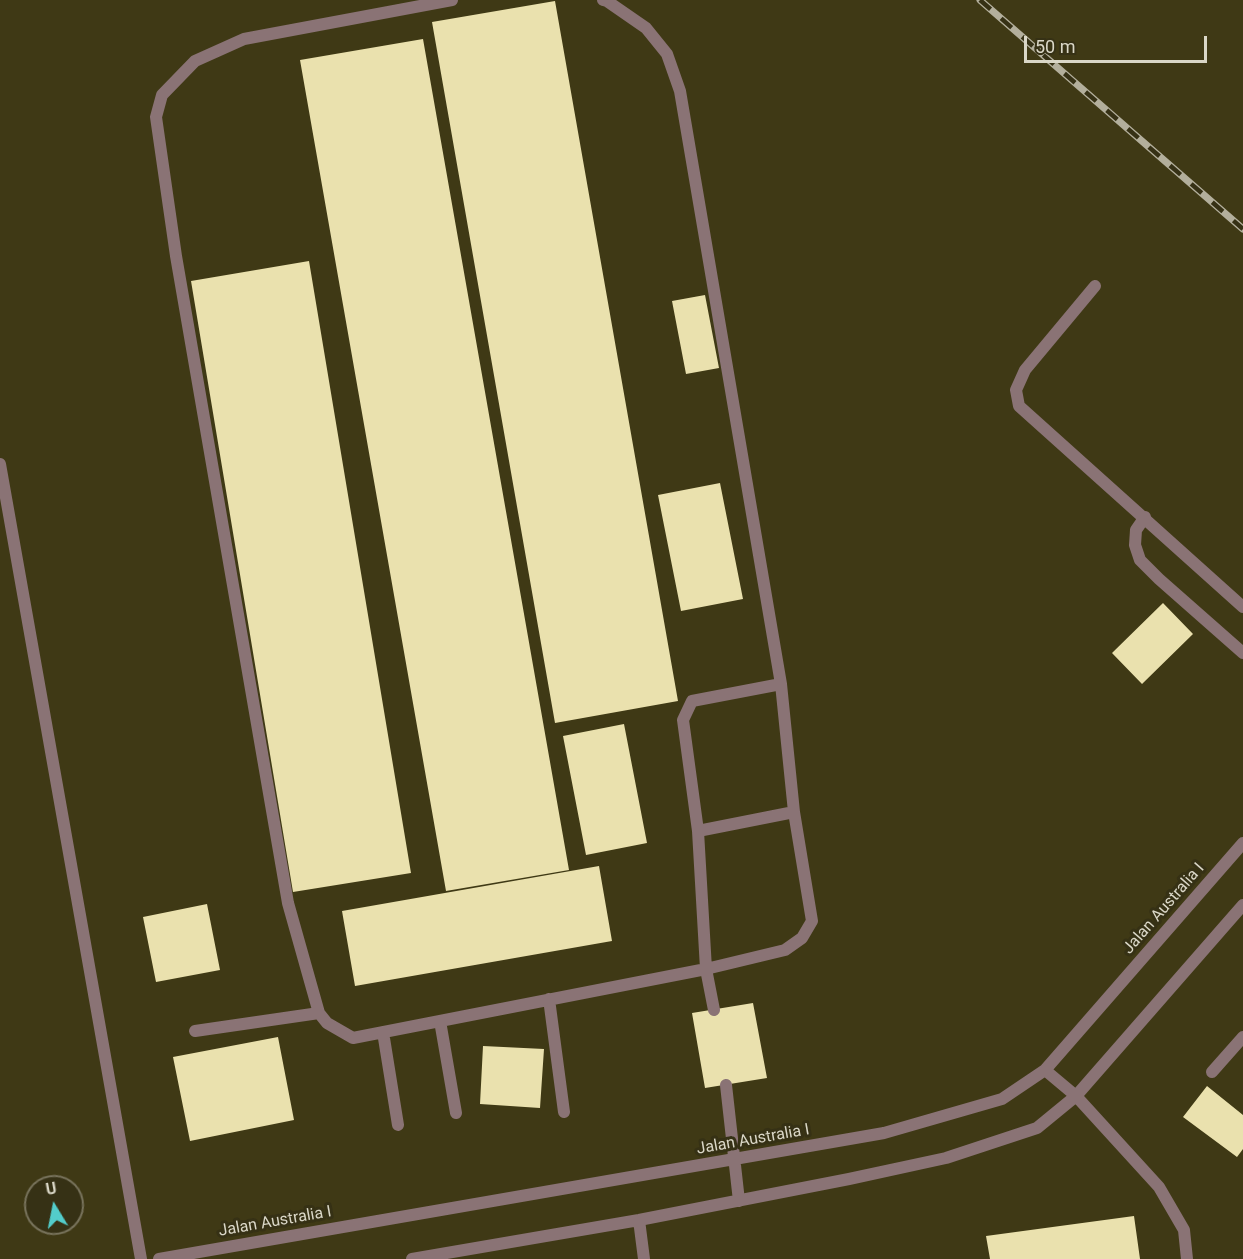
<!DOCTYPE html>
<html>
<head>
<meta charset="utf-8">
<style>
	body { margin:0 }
	#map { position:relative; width:1243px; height:1259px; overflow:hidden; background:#363115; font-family:Roboto,sans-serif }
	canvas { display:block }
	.north { position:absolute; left:24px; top:1175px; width:60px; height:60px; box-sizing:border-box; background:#363115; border:2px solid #78735c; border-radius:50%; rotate:350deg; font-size:16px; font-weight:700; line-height:24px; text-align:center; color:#dad7c7 }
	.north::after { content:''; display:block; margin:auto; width:21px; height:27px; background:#53cdcb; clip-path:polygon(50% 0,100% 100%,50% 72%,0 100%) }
	.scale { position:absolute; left:1024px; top:36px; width:183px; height:27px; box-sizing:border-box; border:3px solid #dad7c7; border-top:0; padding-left:8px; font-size:18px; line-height:21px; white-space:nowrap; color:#dad7c7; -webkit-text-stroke:4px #363115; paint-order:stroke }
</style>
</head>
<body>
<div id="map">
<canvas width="1243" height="1259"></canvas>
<div class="north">U</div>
<div class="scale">50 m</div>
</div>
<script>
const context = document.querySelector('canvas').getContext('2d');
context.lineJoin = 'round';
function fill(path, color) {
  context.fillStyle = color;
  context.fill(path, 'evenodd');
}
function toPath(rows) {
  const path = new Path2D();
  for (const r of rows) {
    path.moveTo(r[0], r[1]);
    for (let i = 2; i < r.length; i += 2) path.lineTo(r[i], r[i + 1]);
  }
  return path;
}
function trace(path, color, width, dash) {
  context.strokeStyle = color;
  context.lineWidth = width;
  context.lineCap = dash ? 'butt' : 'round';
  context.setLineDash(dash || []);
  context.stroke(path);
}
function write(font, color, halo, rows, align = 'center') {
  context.font = font + ' Roboto,sans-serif';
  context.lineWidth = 6;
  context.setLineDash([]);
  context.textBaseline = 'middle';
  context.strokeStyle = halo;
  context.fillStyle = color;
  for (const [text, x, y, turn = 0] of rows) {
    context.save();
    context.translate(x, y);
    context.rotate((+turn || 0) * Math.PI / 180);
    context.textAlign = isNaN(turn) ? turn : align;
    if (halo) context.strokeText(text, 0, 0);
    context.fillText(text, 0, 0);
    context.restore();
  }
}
const built = toPath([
	[0,0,1243,0,1243,1259,0,1259],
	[36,1187,72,1187,72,1223,36,1223]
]);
const building = toPath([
	[555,1,678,701,555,723,432,22],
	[423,39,569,870,446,891,300,60],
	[309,261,411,873,293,892,191,281],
	[705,295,719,368,686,374,672,301],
	[720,483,743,599,681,611,658,495],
	[1163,603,1193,634,1142,684,1112,653],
	[624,724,647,843,586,855,563,736],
	[599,866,612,941,355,986,342,911],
	[207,904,220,970,156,982,143,917],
	[753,1003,767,1078,705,1088,692,1013],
	[278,1037,294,1120,190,1141,173,1057],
	[483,1046,544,1049,540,1108,480,1104],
	[1207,1086,1243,1115,1243,1149,1237,1157,1183,1117],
	[1134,1216,1140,1259,990,1259,986,1236]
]);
const service = toPath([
	[452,0,244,39,195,61,162,95,156,117,176,256,288,903,319,1013,327,1023,353,1038,706,969,785,950,802,938,812,921,794,812],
	[603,0,607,1,646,28,667,54,680,91,781,684,794,812,698,831],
	[1095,286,1025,370,1016,390,1019,406,1243,607],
	[0,464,141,1259],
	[1145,517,1136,530,1135,545,1140,560,1159,579,1243,653],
	[549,999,564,1112],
	[714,1010,706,969,698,831,683,720,692,701,781,684],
	[440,1021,456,1113],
	[195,1031,319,1013],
	[383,1032,398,1125],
	[1045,1070,1076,1096,1159,1187,1184,1230,1187,1259],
	[1212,1072,1243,1037],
	[726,1085,739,1201],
	[639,1220,644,1259],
	[159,1259,884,1133,1002,1099,1045,1070,1243,843],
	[412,1259,639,1220,849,1179,946,1158,1037,1128,1076,1096,1243,905]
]);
const rail = toPath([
	[980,0,1243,229]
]);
const streetNames = [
	["Jalan Australia I",1164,909,-49],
	["Jalan Australia I",753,1140,-10],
	["Jalan Australia I",275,1222,-10]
];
fill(built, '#3f3915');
fill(building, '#eae1ae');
trace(service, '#8a7375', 12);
trace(rail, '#b3af9c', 7);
trace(rail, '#363115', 4.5, [14]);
write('16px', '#dad7c7', '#363115', streetNames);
</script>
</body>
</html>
